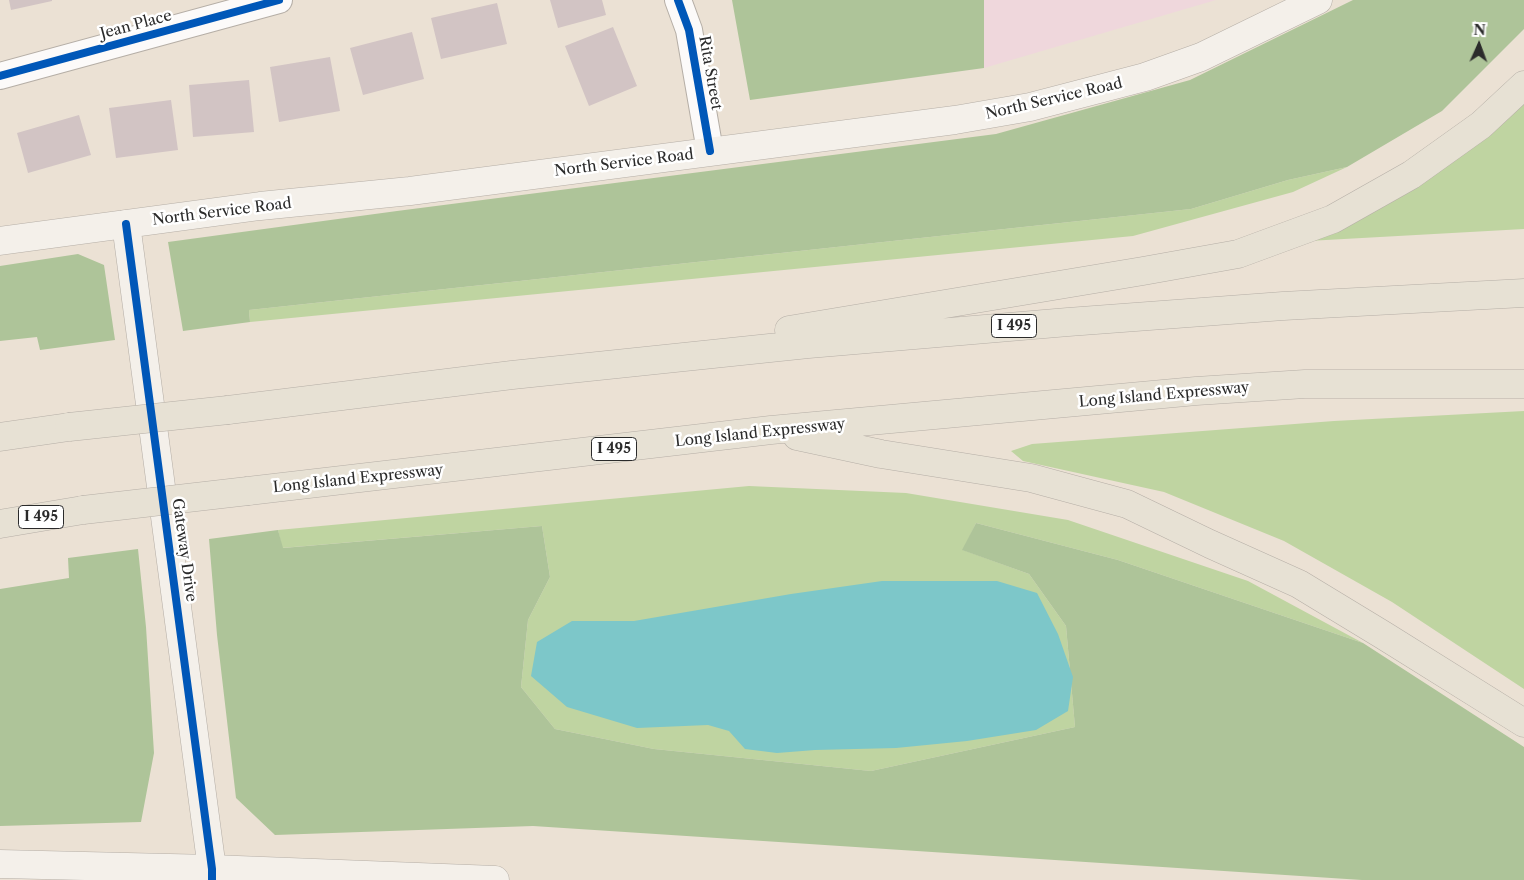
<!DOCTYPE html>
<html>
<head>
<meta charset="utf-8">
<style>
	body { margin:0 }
	#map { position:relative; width:1524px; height:880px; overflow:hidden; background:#ebe1d4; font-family:"Libre Caslon Text",serif }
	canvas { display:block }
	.north { position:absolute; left:1454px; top:20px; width:50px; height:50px; -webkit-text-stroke:4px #fff; paint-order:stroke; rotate:2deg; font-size:14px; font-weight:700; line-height:20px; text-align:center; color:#2b2b2b }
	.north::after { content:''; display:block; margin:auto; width:18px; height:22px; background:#2b2b2b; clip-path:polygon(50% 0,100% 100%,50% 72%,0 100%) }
</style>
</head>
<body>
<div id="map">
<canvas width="1524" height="880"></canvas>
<div class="north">N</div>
</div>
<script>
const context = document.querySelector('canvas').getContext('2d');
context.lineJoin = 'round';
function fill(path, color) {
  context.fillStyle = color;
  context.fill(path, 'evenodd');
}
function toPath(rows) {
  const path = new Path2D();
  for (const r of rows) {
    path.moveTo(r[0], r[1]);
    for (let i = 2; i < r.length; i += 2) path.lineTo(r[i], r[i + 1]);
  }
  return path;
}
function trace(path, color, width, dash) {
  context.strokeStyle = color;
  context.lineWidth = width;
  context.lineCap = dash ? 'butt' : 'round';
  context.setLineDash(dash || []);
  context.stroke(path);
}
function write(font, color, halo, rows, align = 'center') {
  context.font = font + ' "Libre Caslon Text",serif';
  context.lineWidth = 5;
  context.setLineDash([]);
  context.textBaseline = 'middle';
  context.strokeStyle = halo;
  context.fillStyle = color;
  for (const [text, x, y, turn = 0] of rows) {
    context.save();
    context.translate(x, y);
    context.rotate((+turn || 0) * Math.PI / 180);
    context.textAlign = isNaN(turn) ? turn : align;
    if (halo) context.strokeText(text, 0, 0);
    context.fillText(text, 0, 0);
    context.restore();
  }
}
const built = toPath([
	[984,0,1216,0,984,68]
]);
const green = toPath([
	[1524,100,1524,229,1290,242],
	[1347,167,1293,192,1133,236,250,322,249,310,1191,209,1288,180],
	[1524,411,1524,689,1392,602,1284,541,1164,492,1023,461,1011,451,1032,444,1334,421],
	[749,486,906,493,1068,520,1248,581,1363,643,1118,560,976,523,963,550,1029,574,1066,626,1075,727,871,771,654,749,555,729,521,687,528,620,550,577,542,526,282,548,278,530]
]);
const forest = toPath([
	[732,0,984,0,984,68,750,100],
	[1353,0,1524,0,1524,29,1442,111,1347,167,1288,180,1191,209,249,310,250,322,183,331,168,242,397,211,996,134,1190,80],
	[78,254,104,265,115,340,40,350,37,337,0,341,0,266],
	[976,523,1118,560,1363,643,1524,747,1524,880,1362,880,533,826,275,835,236,798,217,635,209,539,278,530,283,548,542,526,550,577,528,620,521,687,555,729,654,749,871,771,1075,727,1066,626,1029,574,962,550],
	[138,549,146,627,154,753,141,822,0,826,0,589,69,578,68,558]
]);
const water = toPath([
	[882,581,997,581,1037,593,1058,634,1073,677,1068,711,1036,730,967,741,896,748,815,750,777,753,745,749,729,731,708,725,637,728,567,707,531,676,537,642,572,621,634,621,791,594]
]);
const building = toPath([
	[9,0,52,0,52,1,11,10],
	[550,0,602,0,606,15,558,28],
	[497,3,507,44,441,59,431,18],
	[613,27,637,86,589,106,565,46],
	[412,32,424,79,363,95,350,48],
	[330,57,340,111,279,122,270,67],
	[249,80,254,132,193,137,189,85],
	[171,100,178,150,116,158,109,108],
	[79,115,91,155,28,173,17,133]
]);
const street = toPath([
	[678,0,689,30,710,151],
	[0,76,279,0]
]);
const secondary = toPath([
	[126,224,212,869],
	[0,241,260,206,410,191,955,120,1030,107,1145,77,1201,57,1318,0],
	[0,864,212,869,495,880]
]);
const highway = toPath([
	[789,330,1143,271,1238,254,1333,219,1411,175,1481,125,1524,85],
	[228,410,512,375,808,344,1068,322,1283,306,1524,293],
	[797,436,881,454,1031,478,1127,504,1210,544,1299,584,1383,635,1524,723],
	[0,437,69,427],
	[248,491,771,430,1196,391,1305,384,1524,384],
	[0,524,83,510]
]);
const highwayBridge = toPath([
	[69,427,228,410],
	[83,510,248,491]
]);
const cycleway = toPath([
	[678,0,689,30,710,151],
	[0,76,279,0],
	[126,224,212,869,212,880]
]);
const shields = [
	[1014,326,45],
	[614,449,45],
	[41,517,45]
];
const shieldNames = [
	["I 495",1014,326],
	["I 495",614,449],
	["I 495",41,517]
];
const streetNames = [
	["Jean Place",136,25,-15],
	["Rita Street",710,73,80],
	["North Service Road",1054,99,-13],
	["North Service Road",624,163,-7],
	["North Service Road",222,212,-7],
	["Long Island Expressway",1164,395,-5],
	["Long Island Expressway",760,433,-6],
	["Long Island Expressway",358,479,-6],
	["Gateway Drive",184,550,82]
];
fill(built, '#efd7dc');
fill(green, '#bfd4a1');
fill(forest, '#aec499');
fill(water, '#7dc7c9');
fill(building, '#d2c4c4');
trace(street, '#b5aea6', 28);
trace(secondary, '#b5aea6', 29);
trace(highway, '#b5aea6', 29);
trace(street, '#fcfaf9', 26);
trace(secondary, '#f4f0ea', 28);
trace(highway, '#e7e1d4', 28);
trace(highwayBridge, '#b5aea6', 29, []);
trace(highwayBridge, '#e7e1d4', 28);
trace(cycleway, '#0057b8', 8);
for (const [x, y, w] of shields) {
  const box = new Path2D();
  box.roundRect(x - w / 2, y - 11.5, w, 23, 4);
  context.fillStyle = '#fff';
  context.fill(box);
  trace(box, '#2b2b2b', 1);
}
write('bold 14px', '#2b2b2b', null, shieldNames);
write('15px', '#2b2b2b', '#fff', streetNames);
</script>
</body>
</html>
